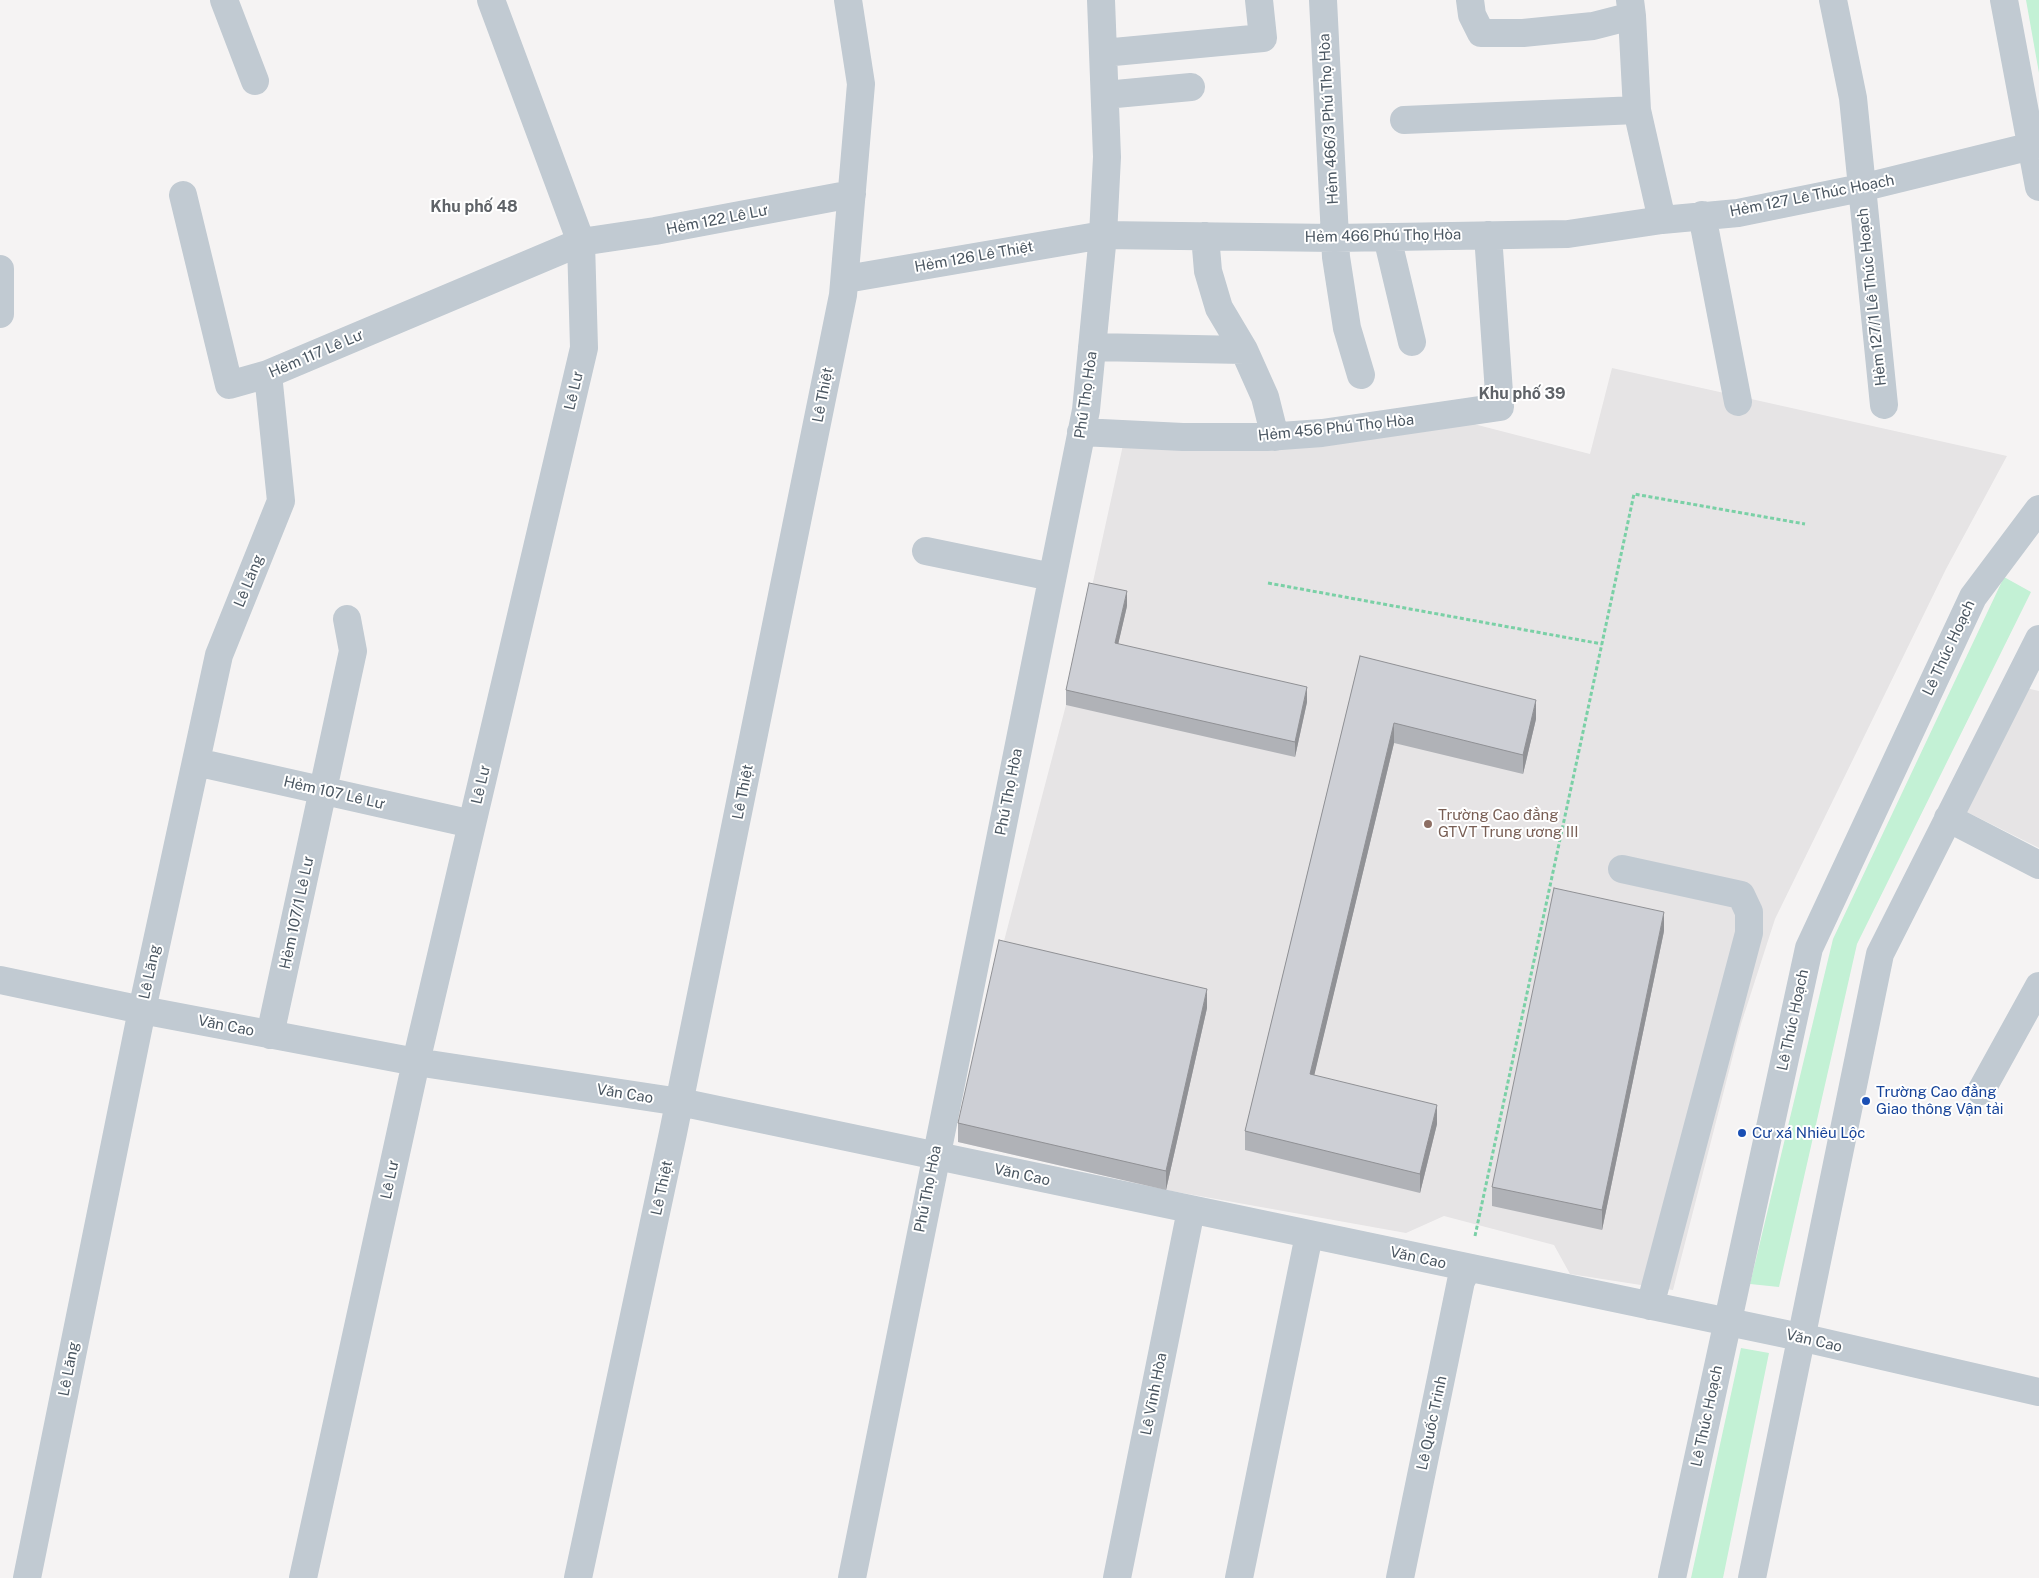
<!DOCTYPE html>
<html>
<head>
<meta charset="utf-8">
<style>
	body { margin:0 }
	canvas { display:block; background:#f5f3f3 }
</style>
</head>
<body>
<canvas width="2039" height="1578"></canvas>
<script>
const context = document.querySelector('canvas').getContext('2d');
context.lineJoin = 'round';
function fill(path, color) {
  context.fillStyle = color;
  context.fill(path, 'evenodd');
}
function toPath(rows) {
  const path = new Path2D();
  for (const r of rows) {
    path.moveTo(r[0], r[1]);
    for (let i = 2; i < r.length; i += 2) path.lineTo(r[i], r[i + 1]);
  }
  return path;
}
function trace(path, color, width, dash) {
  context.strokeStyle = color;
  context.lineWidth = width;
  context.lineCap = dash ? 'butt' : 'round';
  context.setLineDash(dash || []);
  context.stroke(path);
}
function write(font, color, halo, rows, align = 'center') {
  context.font = font + ' "Public Sans",sans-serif';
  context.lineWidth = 4;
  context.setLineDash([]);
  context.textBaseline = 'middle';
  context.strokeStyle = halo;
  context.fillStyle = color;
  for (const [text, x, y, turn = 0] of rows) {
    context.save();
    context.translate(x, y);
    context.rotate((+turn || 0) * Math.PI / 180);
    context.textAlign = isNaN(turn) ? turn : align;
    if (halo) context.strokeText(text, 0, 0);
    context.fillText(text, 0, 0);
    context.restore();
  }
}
const education = toPath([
	[1612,368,2007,456,1946,569,1775,919,1741,1024,1673,1290,1570,1274,1554,1245,1444,1216,1406,1233,1166,1190,958,1142,999,960,1066,705,1123,445,1466,422,1590,454],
	[2026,688,2039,691,2039,848,1963,810]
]);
const green = toPath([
	[2026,0,2039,0,2039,73],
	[2004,577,2031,592,1857,944,1779,1287,1750,1284,1833,939],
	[1741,1348,1769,1353,1723,1578,1691,1578]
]);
const path = toPath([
	[1268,583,1602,644],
	[1475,1236,1634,494,1805,524]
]);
const minor = toPath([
	[224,0,255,81],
	[1323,0,1336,257,1347,328,1361,375],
	[1470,0,1472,15,1481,33,1523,33,1593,26,1632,16],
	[1630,0,1632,16,1637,110,1662,220,1738,213,1861,188,2032,146],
	[1833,0,1853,98,1884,405],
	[2004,0,2039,187],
	[1103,53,1263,38,1259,0],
	[1105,95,1191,87],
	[1404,120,1637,110],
	[183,195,229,385,268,374,581,242,655,231,852,194],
	[1702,215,1738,402],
	[1205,236,1208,271,1219,308,1244,350,1265,397,1275,437],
	[1387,237,1412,342],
	[0,269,0,314],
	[846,279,1103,235,1335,238,1568,234,1662,220],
	[1092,347,1244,350],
	[1081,432,1183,437,1267,437,1322,433,1500,407,1488,235],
	[926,551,1052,577],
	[196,762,472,824],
	[1948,818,2039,865],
	[1622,869,1741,895,1749,912,1749,933,1650,1306],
	[0,980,142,1010,416,1062,680,1102,1800,1337,2039,1392],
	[270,1035,353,651,347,619],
	[1981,1091,2039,986],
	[27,1578,142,1010,219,655,281,501,268,374],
	[303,1578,416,1062,584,348,581,242,491,0],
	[578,1578,673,1133,843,295,861,84,848,0],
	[852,1578,1086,410,1103,235,1107,157,1101,0],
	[1117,1578,1191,1210],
	[1239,1578,1309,1235],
	[1400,1578,1461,1281,1468,1268],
	[1672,1578,1809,948,1973,597,2039,509],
	[1752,1578,1880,954,2039,639]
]);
const wall = toPath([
	[1127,606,1118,644,1307,702,1295,757,1066,705,1066,690],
	[1360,656,1536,719,1523,774,1394,743,1314,1075,1437,1124,1420,1193,1245,1150,1245,1131],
	[1664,931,1602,1230,1492,1206,1492,1187],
	[1207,1008,1166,1190,958,1142,958,1123]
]);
const shadedWall = toPath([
	[1127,591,1127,606,1115,658,1115,643],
	[1307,687,1307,702,1295,757,1295,742],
	[1536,700,1536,719,1523,774,1523,755],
	[1394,723,1394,743,1310,1093,1310,1074],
	[1664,912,1664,931,1602,1230,1602,1210],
	[1207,989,1207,1008,1166,1190,1166,1171],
	[1437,1105,1437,1124,1420,1193,1420,1174]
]);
const building = toPath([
	[1089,583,1127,591,1115,643,1307,687,1295,742,1066,690,1089,583],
	[1360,656,1536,700,1523,755,1394,723,1310,1074,1437,1105,1420,1174,1245,1131,1360,656],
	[1554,888,1664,912,1602,1210,1492,1187,1554,888],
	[999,940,1207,989,1166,1171,958,1123,999,940]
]);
const markers = [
	[1428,824,5,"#8d6e63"],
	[1866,1101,5,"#1a4fb4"],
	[1742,1133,5,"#1a4fb4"]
];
const streetNames = [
	["Hẻm 466/3 Phú Thọ Hòa",1329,119,-93],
	["Hẻm 127 Lê Thúc Hoạch",1812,196,-11],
	["Hẻm 122 Lê Lư",717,220,-11],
	["Hẻm 466 Phú Thọ Hòa",1383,236,-1],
	["Hẻm 126 Lê Thiệt",974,257,-10],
	["Hẻm 127/1 Lê Thúc Hoạch",1872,297,-96],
	["Hẻm 117 Lê Lư",316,354,-23],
	["Lê Lư",574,391,-77],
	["Lê Thiệt",823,395,-79],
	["Phú Thọ Hòa",1086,395,-82],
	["Hẻm 456 Phú Thọ Hòa",1336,428,-6],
	["Lê Lăng",249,581,-68],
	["Lê Thúc Hoạch",1949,648,-65],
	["Lê Lư",481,785,-77],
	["Lê Thiệt",743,792,-79],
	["Phú Thọ Hòa",1009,792,-79],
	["Hẻm 107 Lê Lư",334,793,13],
	["Hẻm 107/1 Lê Lư",297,913,-78],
	["Lê Lăng",150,972,-78],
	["Lê Thúc Hoạch",1793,1020,-78],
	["Văn Cao",226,1026,11],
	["Văn Cao",625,1094,9],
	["Văn Cao",1022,1175,12],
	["Lê Lư",390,1180,-78],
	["Lê Thiệt",662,1188,-78],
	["Phú Thọ Hòa",928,1189,-79],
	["Văn Cao",1418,1258,12],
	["Văn Cao",1814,1341,13],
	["Lê Lăng",69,1369,-79],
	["Lê Vĩnh Hòa",1154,1394,-79],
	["Lê Thúc Hoạch",1707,1416,-78],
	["Lê Quốc Trinh",1432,1423,-78]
];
const educationNames = [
	["Trường Cao đẳng",1438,815],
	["GTVT Trung ương III",1438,832]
];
const transitNames = [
	["Trường Cao đẳng",1876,1092],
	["Giao thông Vận tải",1876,1109],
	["Cư xá Nhiêu Lộc",1752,1133]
];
const neighbourhoodNames = [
	["Khu phố 48",474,207],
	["Khu phố 39",1522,394]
];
fill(education, '#e6e4e5');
fill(green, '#c3f1d5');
trace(path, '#7ad0a6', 3, [4, 2.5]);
trace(minor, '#c1cad2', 28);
fill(wall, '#b0b2b7');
fill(shadedWall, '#909195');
fill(building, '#cdcfd5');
trace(building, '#909195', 1);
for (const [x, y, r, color] of markers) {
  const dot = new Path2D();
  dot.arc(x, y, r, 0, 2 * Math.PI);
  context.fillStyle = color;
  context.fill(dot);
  trace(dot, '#fff', 2);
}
write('15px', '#4a5661', '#fff', streetNames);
write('15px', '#785e54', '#fff', educationNames, 'left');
write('15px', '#164399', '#fff', transitNames, 'left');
write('bold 16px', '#5f6368', '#fff', neighbourhoodNames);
</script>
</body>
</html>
